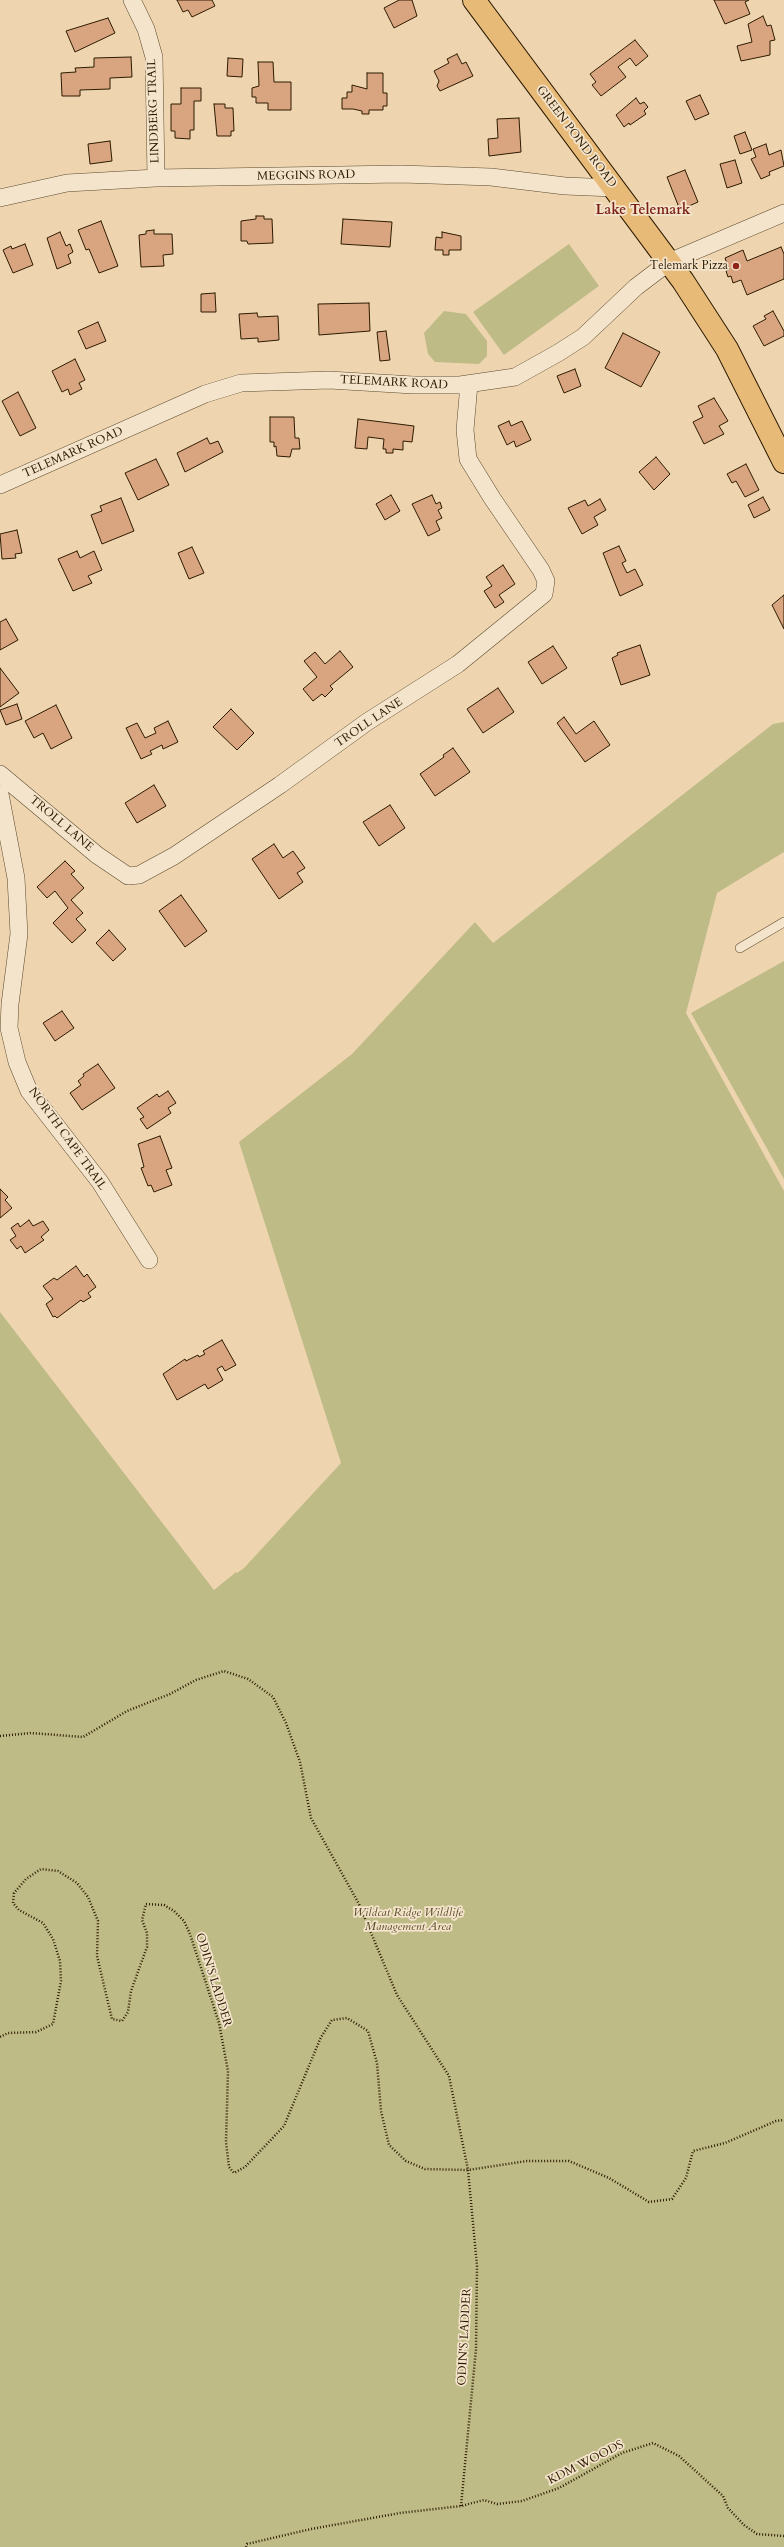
<!DOCTYPE html>
<html>
<head>
<meta charset="utf-8">
<style>
	body { margin:0 }
	canvas { display:block; background:#eed5b0 }
</style>
</head>
<body>
<canvas width="784" height="2547"></canvas>
<script>
const context = document.querySelector('canvas').getContext('2d');
context.lineJoin = 'round';
function fill(path, color) {
  context.fillStyle = color;
  context.fill(path, 'evenodd');
}
function toPath(rows) {
  const path = new Path2D();
  for (const r of rows) {
    path.moveTo(r[0], r[1]);
    for (let i = 2; i < r.length; i += 2) path.lineTo(r[i], r[i + 1]);
  }
  return path;
}
function trace(path, color, width, dash) {
  context.strokeStyle = color;
  context.lineWidth = width;
  context.lineCap = dash ? 'butt' : 'round';
  context.setLineDash(dash || []);
  context.stroke(path);
}
function write(font, color, halo, rows, align = 'center') {
  context.font = font + ' Cardo,serif';
  context.lineWidth = 3.5;
  context.setLineDash([]);
  context.textBaseline = 'middle';
  context.strokeStyle = halo;
  context.fillStyle = color;
  for (const [text, x, y, turn = 0] of rows) {
    context.save();
    context.translate(x, y);
    context.rotate((+turn || 0) * Math.PI / 180);
    context.textAlign = isNaN(turn) ? turn : align;
    if (halo) context.strokeText(text, 0, 0);
    context.fillText(text, 0, 0);
    context.restore();
  }
}
const green = toPath([
	[569,244,599,286,504,355,473,312],
	[444,311,466,314,487,341,487,356,479,364,435,362,428,354,424,333],
	[784,722,784,852,717,893,686,1013,784,1191,784,2547,0,2547,0,1312,214,1590,236,1572,237,1573,244,1568,341,1463,239,1142,352,1054,475,922,493,943,773,724],
	[784,961,784,1179,691,1013]
]);
const building = toPath([
	[177,0,212,0,215,6,192,17,188,10,183,12,177,0],
	[399,0,412,0,417,16,394,28,384,8,399,0],
	[714,0,749,0,745,2,750,14,725,24,714,0],
	[763,16,767,26,771,25,775,40,770,41,770,55,741,61,737,46,752,42,748,24,763,16],
	[108,18,115,33,75,52,66,31,108,18],
	[635,40,648,56,636,66,630,58,618,67,626,77,601,96,592,85,596,82,590,74,635,40],
	[457,54,462,64,466,62,473,76,440,91,437,86,439,81,434,71,449,63,447,59,457,54],
	[131,57,132,77,110,78,110,89,80,90,80,96,62,96,61,73,76,72,75,68,94,67,94,58,131,57],
	[228,58,243,59,242,77,227,76,228,58],
	[258,62,273,62,274,82,291,82,291,110,268,110,268,103,256,103,256,97,252,97,252,88,259,86,258,62],
	[367,73,383,73,383,93,387,93,387,106,383,106,383,110,369,110,369,114,362,114,362,111,353,109,342,109,342,98,347,98,347,92,352,92,352,85,367,89,367,73],
	[181,88,201,88,201,101,194,101,194,130,190,130,190,139,175,138,175,131,171,131,171,104,181,104,181,88],
	[700,95,709,114,695,120,686,101,700,95],
	[636,98,640,104,644,102,648,107,644,111,646,114,630,125,629,123,624,127,616,115,636,98],
	[214,104,225,104,225,108,233,108,234,131,231,131,231,136,217,136,214,104],
	[519,118,521,152,489,156,488,139,498,138,497,119,519,118],
	[745,132,752,150,740,154,734,136,745,132],
	[110,141,112,161,90,164,88,144,110,141],
	[766,144,769,155,781,150,784,166,769,172,770,175,761,179,751,159,756,157,753,149,766,144],
	[735,160,742,183,727,188,720,164,735,160],
	[685,170,698,202,680,210,667,177,685,170],
	[256,216,264,216,264,219,272,219,273,243,248,244,247,241,241,241,241,221,256,219,256,216],
	[343,219,392,222,390,247,341,244,343,219],
	[101,221,118,266,99,273,89,249,86,250,78,230,101,221],
	[154,230,154,234,172,234,173,254,163,255,164,266,141,267,139,235,146,234,146,231,154,230],
	[60,232,66,246,70,244,73,252,68,255,71,263,57,269,47,238,60,232],
	[442,232,461,236,461,250,449,250,449,255,443,255,443,250,435,250,436,237,442,238,442,232],
	[25,244,33,265,13,273,3,250,11,246,12,249,25,244],
	[781,247,784,254,784,279,747,295,741,280,733,283,731,276,728,277,726,271,729,269,725,258,743,250,747,261,781,247],
	[215,293,216,312,201,312,201,294,215,293],
	[369,303,370,331,319,335,318,304,369,303],
	[773,311,784,331,784,336,764,346,753,326,766,319,764,316,773,311],
	[257,313,258,317,278,316,279,340,258,342,258,338,241,339,239,314,257,313],
	[98,322,106,341,86,349,78,331,98,322],
	[386,331,390,360,380,361,377,332,386,331],
	[623,333,660,352,641,387,605,368,623,333],
	[75,359,85,380,79,383,82,389,70,395,68,389,62,392,52,371,75,359],
	[575,369,581,386,564,393,557,376,575,369],
	[18,392,36,428,20,436,2,401,18,392],
	[714,398,728,421,719,426,724,434,704,444,693,422,703,417,698,406,714,398],
	[270,417,294,417,295,438,299,438,300,449,292,449,290,457,277,456,276,446,274,447,274,442,270,442,270,417],
	[358,419,414,426,412,442,403,441,403,450,393,449,393,453,386,453,386,449,383,449,384,439,368,437,367,449,355,448,358,419],
	[509,421,511,426,522,421,531,440,516,447,514,441,507,445,498,426,509,421],
	[207,438,210,444,218,441,223,452,185,472,177,453,207,438],
	[656,457,670,474,654,490,639,472,656,457],
	[156,459,169,485,138,500,125,473,156,459],
	[746,464,759,490,745,497,736,481,732,483,727,474,746,464],
	[391,495,400,511,385,520,376,504,391,495],
	[432,495,436,504,440,502,442,508,438,510,442,518,436,521,440,530,428,536,412,504,432,495],
	[763,497,770,510,754,518,748,505,763,497],
	[121,498,134,531,102,544,91,515,102,511,100,506,121,498],
	[600,499,606,510,594,517,598,525,582,534,568,508,585,500,588,506,600,499],
	[17,530,22,553,15,554,16,558,2,559,0,534,17,530],
	[619,546,626,561,622,563,627,573,635,569,643,585,620,596,603,553,619,546],
	[192,547,204,573,189,579,178,553,192,547],
	[77,551,80,558,94,551,102,570,88,576,92,583,73,591,58,559,77,551],
	[503,565,515,584,499,595,504,602,495,608,484,591,492,586,486,577,503,565],
	[784,595,784,629,772,605,784,595],
	[6,619,18,640,0,650,0,622,6,619],
	[640,645,650,675,621,685,612,658,618,655,617,653,640,645],
	[553,646,567,668,542,684,528,662,553,646],
	[340,651,353,667,330,686,333,689,325,697,322,694,313,701,303,689,317,677,304,661,315,652,325,664,340,651],
	[0,668,19,693,0,707,0,668],
	[498,688,514,712,483,733,467,709,498,688],
	[17,704,22,719,6,725,0,710,17,704],
	[56,705,72,738,51,749,43,733,34,738,25,721,56,705],
	[231,709,254,733,237,750,213,727,231,709],
	[564,717,576,734,594,721,610,745,585,762,557,723,564,717],
	[168,721,178,742,163,749,162,745,150,751,152,754,141,759,126,728,137,723,145,738,156,733,154,728,168,721],
	[453,748,470,772,435,796,420,774,444,757,443,755,453,748],
	[154,785,166,806,137,823,125,803,154,785],
	[390,805,405,828,379,846,363,822,390,805],
	[274,844,283,858,293,851,305,868,297,873,303,882,279,899,252,859,274,844],
	[65,861,75,871,71,874,84,888,71,900,83,913,76,919,86,930,72,943,53,923,68,908,55,891,47,898,37,887,65,861],
	[181,895,207,931,185,947,159,911,181,895],
	[109,930,126,949,113,961,96,943,109,930],
	[62,1011,74,1028,55,1041,43,1023,62,1011],
	[98,1064,115,1088,82,1110,70,1093,81,1085,78,1081,84,1076,83,1074,98,1064],
	[168,1091,176,1103,168,1108,171,1113,147,1129,140,1119,144,1117,137,1108,157,1094,159,1097,168,1091],
	[160,1136,172,1168,166,1170,172,1185,154,1192,151,1185,148,1186,141,1168,144,1167,138,1144,160,1136],
	[0,1189,8,1197,5,1200,12,1208,0,1218,0,1189],
	[29,1220,33,1226,43,1221,49,1230,41,1237,44,1240,25,1253,21,1246,17,1249,10,1240,16,1236,11,1228,18,1223,20,1227,29,1220],
	[76,1266,84,1277,87,1274,96,1287,88,1293,91,1297,83,1302,81,1300,57,1318,55,1316,53,1317,46,1304,53,1299,43,1286,54,1278,57,1280,76,1266],
	[222,1340,236,1365,225,1371,222,1366,217,1369,223,1380,208,1389,205,1384,177,1400,163,1374,185,1359,186,1361,198,1355,199,1357,205,1354,203,1351,222,1340]
]);
const path = toPath([
	[0,1736,31,1733,83,1737,127,1711,170,1694,196,1680,224,1671,248,1679,273,1697,286,1723,300,1762,311,1818,359,1904,397,1995,449,2076,468,2170,425,2169,406,2161,389,2145,381,2111,377,2063,368,2031,347,2018,332,2020,321,2037,284,2126,245,2167,234,2173,229,2167,226,2142,228,2071,219,2023,190,1934,184,1921,174,1911,164,1905,146,1904,142,1920,147,1933,147,1947,131,1991,128,2012,122,2021,112,2019,97,1956,98,1921,88,1897,77,1883,58,1871,41,1869,26,1879,14,1893,13,1903,19,1910,43,1923,53,1939,60,1961,61,1981,53,2024,36,2032,8,2033,0,2037],
	[461,2506,476,2349,477,2266,468,2170,527,2161,569,2161,609,2178,649,2202,672,2199,686,2178,693,2151,725,2143,776,2121,784,2120],
	[246,2547,247,2544,311,2529,400,2513,461,2506,484,2500,497,2504,522,2501,559,2488,622,2453,653,2443,679,2456,723,2496,728,2508,744,2525,757,2534,784,2536]
]);
const lane = toPath([
	[740,948,784,922]
]);
const street = toPath([
	[132,0,146,29,154,57,156,178],
	[0,198,67,183,156,178,401,174,491,177,565,186,614,188],
	[0,485,205,394,241,383,329,380,413,385,460,385,515,377,558,353,583,337,636,287,669,262,784,213],
	[0,774,97,855,128,876,139,875,174,856,280,785,367,722,458,664,544,594,546,581,541,570,492,498,468,459,465,430,469,384],
	[0,794,16,878,19,934,10,1004,9,1028,17,1062,29,1091,100,1182,149,1260]
]);
const primary = toPath([
	[474,0,683,281,727,349,784,462]
]);
const markers = [
	[736,266,4,"#8f2418"]
];
const streetNames = [
	["LINDBERG TRAIL",154,111,-92],
	["GREEN POND ROAD",576,137,53],
	["MEGGINS ROAD",306,176,-1],
	["TELEMARK ROAD",394,383,3],
	["TELEMARK ROAD",73,453,-24],
	["TROLL LANE",369,723,-34],
	["TROLL LANE",61,824,40],
	["NORTH CAPE TRAIL",67,1139,54],
	["ODIN'S LADDER",213,1980,73],
	["ODIN'S LADDER",465,2337,-87],
	["KDM WOODS",586,2463,-27]
];
const poiNames = [
	["Telemark Pizza",728,266]
];
const parkNames = [
	["Wildcat Ridge Wildlife",408,1913],
	["Management Area",408,1927]
];
const quarterNames = [
	["Lake Telemark",643,211]
];
fill(green, '#bfbb87');
fill(building, '#d9a480');
trace(building, '#2d1b00', 1);
trace(lane, '#5d4a2c', 10);
trace(street, '#5d4a2c', 18);
trace(primary, '#2d1b00', 24);
trace(path, '#2d1b00', 2.5, [1, 2]);
trace(lane, '#f4e4cc', 9);
trace(street, '#f4e4cc', 17);
trace(primary, '#e7ba78', 22);
for (const [x, y, r, color] of markers) {
  const dot = new Path2D();
  dot.arc(x, y, r, 0, 2 * Math.PI);
  context.fillStyle = color;
  context.fill(dot);
  trace(dot, '#f4e4cc', 1.5);
}
write('12px', '#2d1b00', '#f4e4cc', streetNames);
write('12px', '#2d1b00', '#f4e4cc', poiNames, 'right');
write('italic 12px', '#594b28', '#f4e4cc', parkNames);
write('bold 14px', '#7a1f14', '#f4e4cc', quarterNames);
</script>
</body>
</html>
